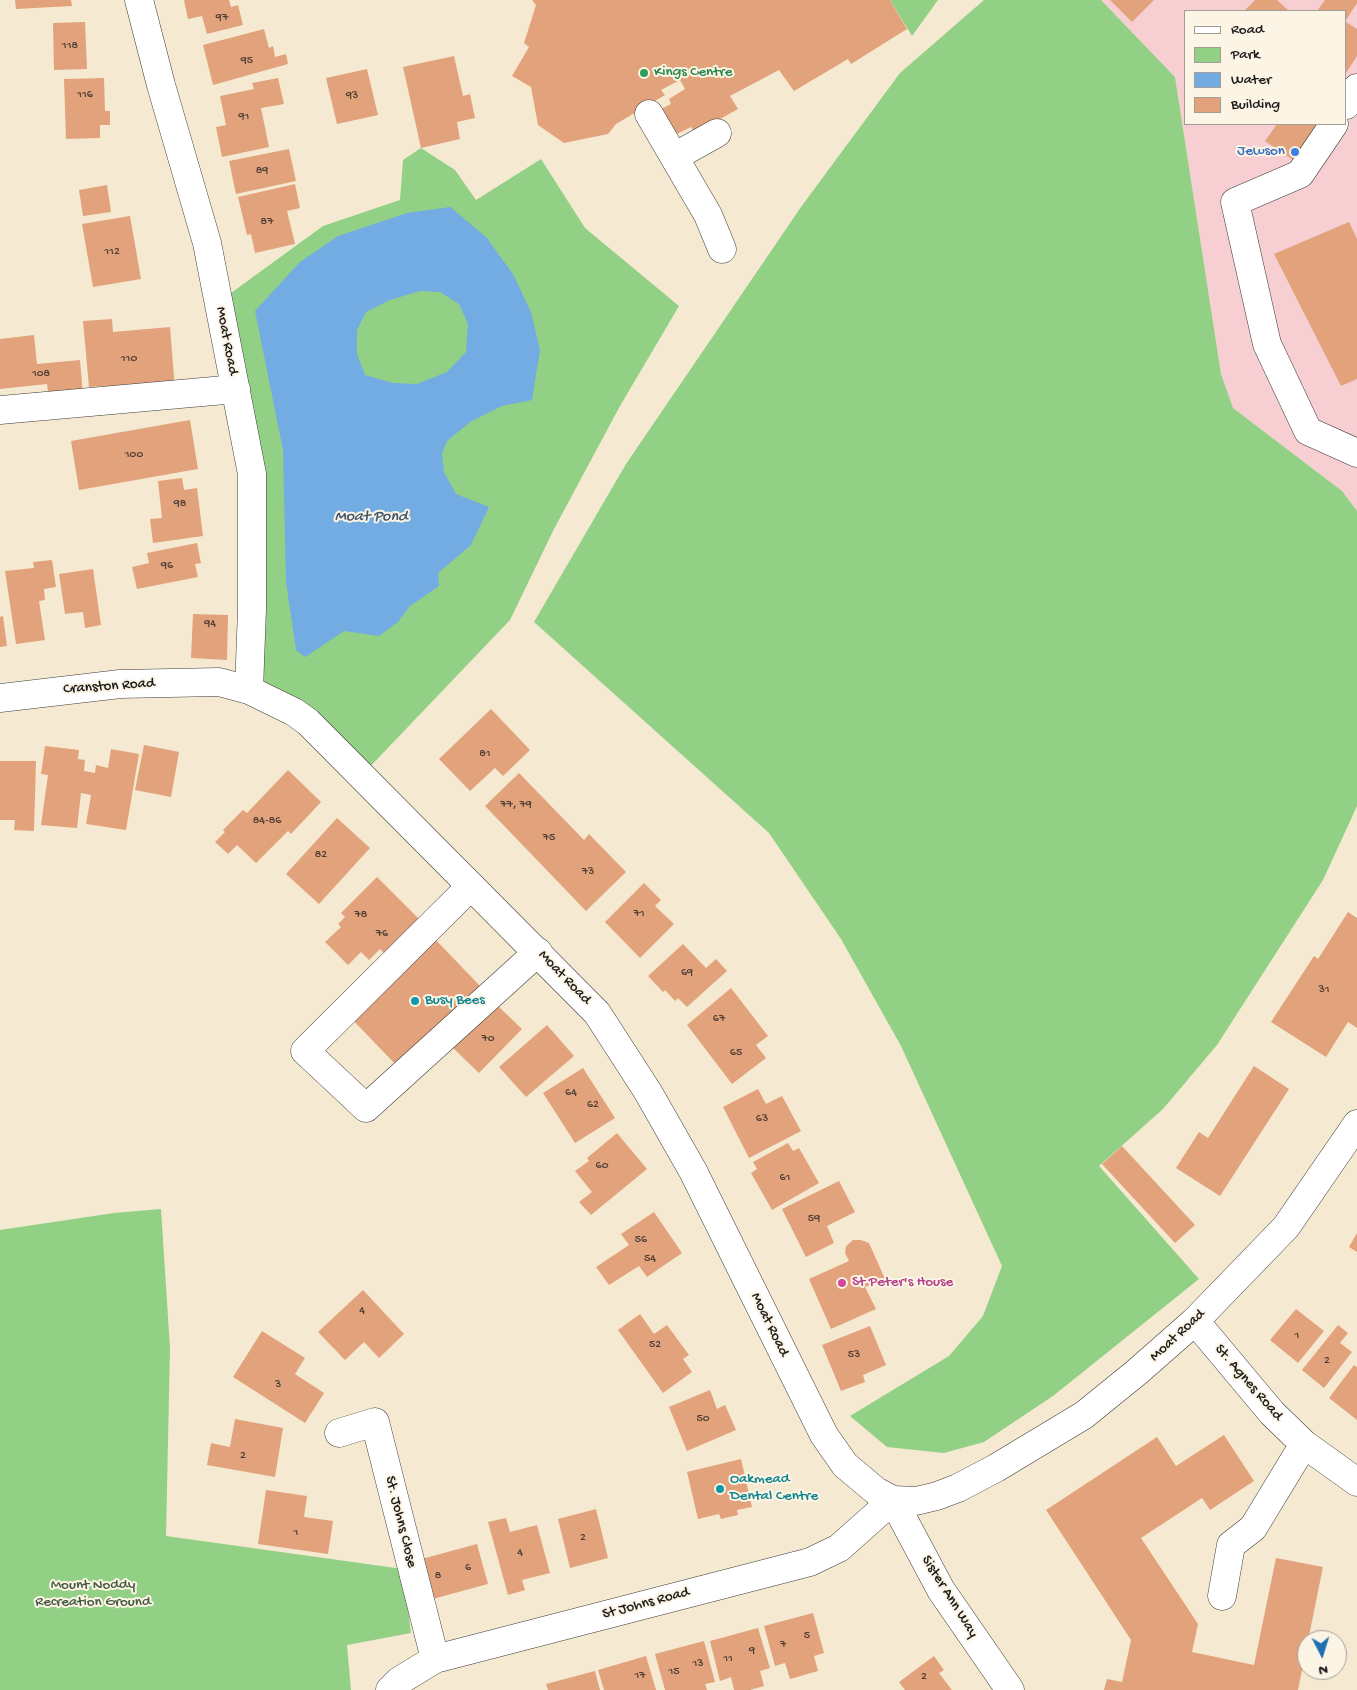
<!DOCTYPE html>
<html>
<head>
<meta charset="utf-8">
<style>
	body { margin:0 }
	#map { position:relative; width:1357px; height:1690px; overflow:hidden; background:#f5ead1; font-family:"Gochi Hand",sans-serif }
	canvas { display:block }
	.legend { position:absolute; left:1184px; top:10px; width:162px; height:115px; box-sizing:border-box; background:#fcf5e5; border:1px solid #a29e95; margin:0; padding:6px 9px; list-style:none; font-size:15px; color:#1c1c1c }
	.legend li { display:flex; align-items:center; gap:10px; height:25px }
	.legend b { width:25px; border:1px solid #a29e95 }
	.north { position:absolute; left:1297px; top:1630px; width:50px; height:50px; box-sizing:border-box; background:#fcf5e5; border:1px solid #a29e95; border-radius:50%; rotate:175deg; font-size:14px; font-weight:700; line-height:20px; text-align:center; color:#1c1c1c }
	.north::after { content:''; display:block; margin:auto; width:18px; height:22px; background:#1f6fb2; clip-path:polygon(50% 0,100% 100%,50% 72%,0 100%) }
</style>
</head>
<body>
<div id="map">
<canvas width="1357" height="1690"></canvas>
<ul class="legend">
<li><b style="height:6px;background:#fff"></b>Road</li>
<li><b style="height:14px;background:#92d086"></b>Park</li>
<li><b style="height:14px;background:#73ace3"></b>Water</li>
<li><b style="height:14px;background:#e2a27c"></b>Building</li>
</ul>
<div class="north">N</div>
</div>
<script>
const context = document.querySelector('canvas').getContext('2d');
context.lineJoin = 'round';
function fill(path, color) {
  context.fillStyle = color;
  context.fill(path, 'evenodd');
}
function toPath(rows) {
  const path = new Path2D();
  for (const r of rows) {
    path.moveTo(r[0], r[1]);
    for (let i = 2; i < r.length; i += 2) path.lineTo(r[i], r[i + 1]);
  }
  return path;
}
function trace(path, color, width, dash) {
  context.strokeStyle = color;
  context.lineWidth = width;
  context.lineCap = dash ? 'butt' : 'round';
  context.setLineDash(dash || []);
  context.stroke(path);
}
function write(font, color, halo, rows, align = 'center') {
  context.font = font + ' "Gochi Hand",sans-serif';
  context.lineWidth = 4;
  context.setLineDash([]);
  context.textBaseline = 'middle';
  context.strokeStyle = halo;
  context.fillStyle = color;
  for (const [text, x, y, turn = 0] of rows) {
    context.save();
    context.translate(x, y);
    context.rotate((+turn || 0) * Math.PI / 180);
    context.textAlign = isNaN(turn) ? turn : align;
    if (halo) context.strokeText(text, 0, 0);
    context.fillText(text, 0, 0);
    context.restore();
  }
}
const built = toPath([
	[1101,0,1357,0,1357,511,1342,491,1233,408,1221,374,1175,77],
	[1186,11,1346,11,1346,124,1186,124]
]);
const green = toPath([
	[890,0,938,0,912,36],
	[984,0,1101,0,1175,77,1221,374,1233,408,1342,491,1357,511,1357,806,1323,880,1217,1045,1163,1109,1099,1166,1199,1279,1053,1396,984,1442,944,1453,887,1447,850,1416,949,1356,983,1316,1002,1266,901,1046,841,939,769,833,534,622,626,464,801,207,900,73],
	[421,148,455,170,476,200,541,159,585,228,679,306,620,406,554,529,510,620,364,773,249,690,252,474,217,296,231,293,323,226,400,200,403,160],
	[161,1209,170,1348,166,1536,403,1569,411,1633,347,1645,351,1690,0,1690,0,1230,114,1213]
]);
const water = toPath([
	[450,207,486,237,513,274,531,312,540,350,532,400,502,406,470,422,447,441,442,454,444,472,456,494,489,507,471,545,438,573,439,586,410,606,398,622,379,636,344,631,305,657,296,650,286,582,283,450,255,311,300,262,338,236,407,213],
	[420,291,440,292,459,304,468,324,466,352,447,372,417,384,393,383,365,375,357,354,357,330,366,312,390,300]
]);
const building = toPath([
	[15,0,71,0,72,6,16,9],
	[184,0,229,0,231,7,238,5,243,25,207,34,202,16,188,19],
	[532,0,890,0,907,29,851,64,848,59,794,91,779,70,730,96,738,109,695,133,691,127,677,134,661,109,671,104,669,99,685,89,680,80,661,90,665,95,616,124,608,134,564,143,538,125,531,87,512,76,529,47,524,43,536,5],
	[1110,0,1154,0,1132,22],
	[1255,0,1277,0,1289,11,1244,11],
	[1325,0,1357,0,1357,3,1346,20,1346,11,1317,11],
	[85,22,87,69,54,70,53,23],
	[1346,22,1357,29,1357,56,1346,73],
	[264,29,269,48,273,46,275,57,286,54,288,64,213,85,203,45],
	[454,56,463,96,470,94,475,118,457,122,460,139,421,148,403,67],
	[367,69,378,115,337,124,326,78],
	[104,78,105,111,110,111,110,125,100,125,100,138,66,139,64,79],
	[278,78,284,104,261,108,269,147,222,157,216,127,226,125,220,96,254,89,252,83],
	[1277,124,1326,124,1299,164,1265,141],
	[289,149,296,181,236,194,229,161],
	[295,184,300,208,287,211,295,244,255,253,251,234,247,235,238,197],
	[107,185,111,212,83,216,79,190],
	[130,216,141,279,93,287,82,224],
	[1349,222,1357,239,1357,379,1341,386,1274,254],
	[112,319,113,332,170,327,175,389,107,394,106,386,89,387,83,321],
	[34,335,37,364,80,360,83,394,49,398,47,384,0,389,0,339],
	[190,420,198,469,79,490,71,441],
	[182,478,184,490,197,488,203,536,153,543,150,519,162,518,158,481],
	[197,543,201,563,195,564,198,577,137,589,132,567,149,563,147,553],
	[52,560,56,587,44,589,45,600,39,601,45,640,16,644,5,571,34,568,33,562],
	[93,569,101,625,85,628,83,612,65,614,59,574],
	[193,614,228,615,227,660,191,658],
	[3,616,7,646,0,647,0,617],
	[491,709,530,750,503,776,495,768,470,791,439,759],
	[144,745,179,752,171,797,135,790],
	[45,746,79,750,78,759,85,760,84,771,95,773,96,765,108,768,111,749,139,754,126,830,86,824,91,795,81,793,77,828,41,825,48,775,41,774],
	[0,761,36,761,34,831,14,830,15,820,0,820],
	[288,770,321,802,291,834,288,831,256,863,237,845,228,854,215,842,225,832,223,830,243,810,247,813],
	[519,773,584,840,589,834,626,872,586,911,485,806],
	[337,818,370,848,319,904,286,874],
	[377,877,419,919,385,954,380,949,369,960,361,952,348,965,325,942,341,927,338,924,345,917,341,913],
	[644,883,661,900,655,906,674,924,640,958,605,922],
	[1348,912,1357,918,1357,1028,1348,1022,1326,1057,1271,1022,1314,956,1318,959],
	[431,935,482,988,399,1068,348,1015],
	[683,944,706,968,716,959,727,971,687,1007,678,998,675,1001,665,990,663,992,648,976],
	[731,988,768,1036,756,1045,766,1058,732,1084,687,1025],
	[497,1005,522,1029,479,1073,453,1048],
	[547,1025,574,1056,526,1097,499,1067],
	[1254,1066,1289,1089,1220,1196,1176,1168,1199,1132,1208,1138],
	[583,1068,615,1118,575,1143,543,1093],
	[758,1089,766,1104,782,1096,801,1131,749,1158,723,1107],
	[617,1133,647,1169,591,1215,579,1202,592,1192,575,1171,589,1161,587,1158],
	[788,1143,793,1151,799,1148,819,1183,772,1210,751,1173,757,1169,753,1162],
	[1122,1146,1195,1225,1175,1243,1102,1164],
	[839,1181,855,1212,827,1226,834,1243,806,1257,782,1209],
	[654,1212,682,1253,647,1277,639,1266,609,1285,596,1267,629,1245,621,1234],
	[1357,1233,1357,1252,1349,1247],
	[853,1240,861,1240,869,1243,885,1279,865,1287,876,1309,831,1329,809,1279,849,1261,845,1253,846,1246],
	[363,1290,404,1334,379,1358,364,1342,345,1360,318,1332],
	[1296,1309,1324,1331,1298,1363,1270,1340],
	[640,1314,654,1334,667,1325,689,1355,683,1359,692,1372,663,1393,618,1330],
	[1338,1325,1348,1333,1340,1343,1352,1352,1324,1388,1302,1370],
	[870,1326,886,1365,863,1375,865,1382,841,1391,822,1345],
	[262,1331,305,1358,295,1374,324,1393,305,1423,233,1377],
	[1354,1365,1357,1367,1357,1420,1329,1398],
	[710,1390,717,1409,725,1405,736,1430,687,1451,669,1407],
	[235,1419,283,1428,275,1477,207,1465,211,1443,230,1447],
	[1224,1435,1254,1481,1210,1510,1202,1498,1141,1538,1198,1624,1192,1652,1254,1665,1276,1558,1323,1567,1298,1690,1104,1690,1107,1679,1122,1682,1131,1640,1046,1510,1157,1437,1176,1466],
	[741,1459,752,1507,737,1510,738,1515,721,1519,719,1514,698,1519,687,1472],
	[266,1490,307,1496,304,1517,333,1521,328,1554,258,1544],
	[596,1509,608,1558,570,1568,558,1519],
	[506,1518,510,1532,537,1525,550,1573,522,1580,525,1590,508,1595,488,1522],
	[477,1544,488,1584,429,1600,418,1560],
	[813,1613,824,1653,814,1656,818,1671,790,1679,785,1663,775,1666,764,1626],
	[758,1628,770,1668,760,1671,764,1686,750,1690,734,1690,731,1677,720,1681,710,1641],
	[704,1641,715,1682,705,1684,707,1690,665,1690,655,1654],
	[646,1656,656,1690,604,1690,598,1670],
	[934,1656,944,1670,939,1673,952,1690,905,1690,899,1682],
	[595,1671,600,1690,548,1690,546,1684]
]);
const minor = toPath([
	[139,0,161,85,207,243,252,474,252,609,249,690],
	[1346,105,1357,88],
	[649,114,708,215,722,249],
	[1334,124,1300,174,1235,202,1267,344,1308,431,1357,453],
	[674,157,717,133],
	[0,410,236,389],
	[471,886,305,1051,366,1108,538,952],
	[1195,1321,1272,1413,1304,1444,1357,1482],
	[339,1433,375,1422,435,1659],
	[1222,1596,1231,1545,1253,1528,1304,1444],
	[390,1690,399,1681,435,1659,810,1562,839,1548,893,1500,941,1590,1010,1690]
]);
const major = toPath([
	[0,698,120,684,219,682,249,690,294,712,308,722,597,1013,648,1092,693,1171,824,1435,845,1465,876,1491,893,1500,916,1501,937,1496,958,1488,996,1468,1084,1415,1137,1372,1195,1321,1286,1227,1357,1124]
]);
const markers = [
	[644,73,5,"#2e9e5b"],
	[1295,152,5,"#3f7fe0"],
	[415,1001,5,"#0f9aa8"],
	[842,1283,5,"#d1479c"],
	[720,1489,5,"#0f9aa8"]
];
const numberNames = [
	["97",222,18],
	["118",70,46],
	["95",247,61],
	["116",85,95],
	["93",352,96],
	["91",244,117],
	["89",262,171],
	["87",267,222],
	["112",112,252],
	["110",129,359],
	["108",41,374],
	["100",134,455],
	["98",180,504],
	["96",167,566],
	["94",210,624],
	["81",485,754],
	["77, 79",516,805],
	["84-86",267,821],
	["75",549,838],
	["82",321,855],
	["73",588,872],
	["71",639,914],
	["78",361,915],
	["76",382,934],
	["69",687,973],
	["31",1324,990],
	["67",719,1019],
	["70",488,1039],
	["65",736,1053],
	["64",571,1093],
	["62",593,1105],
	["63",762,1119],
	["60",602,1166],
	["61",785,1178],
	["59",814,1219],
	["56",641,1240],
	["54",650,1259],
	["4",362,1311],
	["1",1297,1336],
	["52",655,1345],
	["53",854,1355],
	["2",1327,1361],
	["3",278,1385],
	["50",703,1419],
	["2",243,1456],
	["1",296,1533],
	["2",583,1538],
	["4",520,1553],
	["6",468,1568],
	["8",438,1576],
	["5",807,1636],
	["7",783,1645],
	["9",752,1651],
	["11",728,1659],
	["13",698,1664],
	["15",674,1672],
	["17",640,1676],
	["2",924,1677]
];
const leisureNames = [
	["Kings Centre",654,73]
];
const shopNames = [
	["Jewson",1285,152]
];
const streetNames = [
	["Moat Road",226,341,79],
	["Cranston Road",109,687,-4],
	["Moat Road",564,978,46],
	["Moat Road",769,1325,64],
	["Moat Road",1178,1336,-43],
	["St. Agnes Road",1248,1383,49],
	["St. Johns Close",400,1522,76],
	["Sister Ann Way",949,1597,58],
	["St Johns Road",646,1604,-15]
];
const cultureNames = [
	["Busy Bees",425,1001],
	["Oakmead",730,1480],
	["Dental Centre",730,1497]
];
const hotelNames = [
	["St Peter's House",852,1283]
];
const parkNames = [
	["Mount Noddy",93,1586],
	["Recreation Ground",93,1603]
];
const waterNames = [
	["Moat Pond",371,518]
];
fill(built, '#f7cfd2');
fill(green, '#92d086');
fill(water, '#73ace3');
fill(building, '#e2a27c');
trace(minor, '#3d3b37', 29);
trace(major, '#3d3b37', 29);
trace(minor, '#fff', 28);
trace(major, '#fff', 28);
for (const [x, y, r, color] of markers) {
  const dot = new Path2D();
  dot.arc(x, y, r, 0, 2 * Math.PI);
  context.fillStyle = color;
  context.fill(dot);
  trace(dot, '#fcf5e5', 2);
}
write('12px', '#4e3e34', null, numberNames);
write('15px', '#27864d', '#fcf5e5', leisureNames, 'left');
write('15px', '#366cbe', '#fcf5e5', shopNames, 'right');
write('15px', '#1c1c1c', '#fcf5e5', streetNames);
write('15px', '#0d838f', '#fcf5e5', cultureNames, 'left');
write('15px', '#b23c85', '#fcf5e5', hotelNames, 'left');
write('15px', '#455b41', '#fcf5e5', parkNames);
write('italic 16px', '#3f566c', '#fcf5e5', waterNames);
</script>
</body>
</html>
